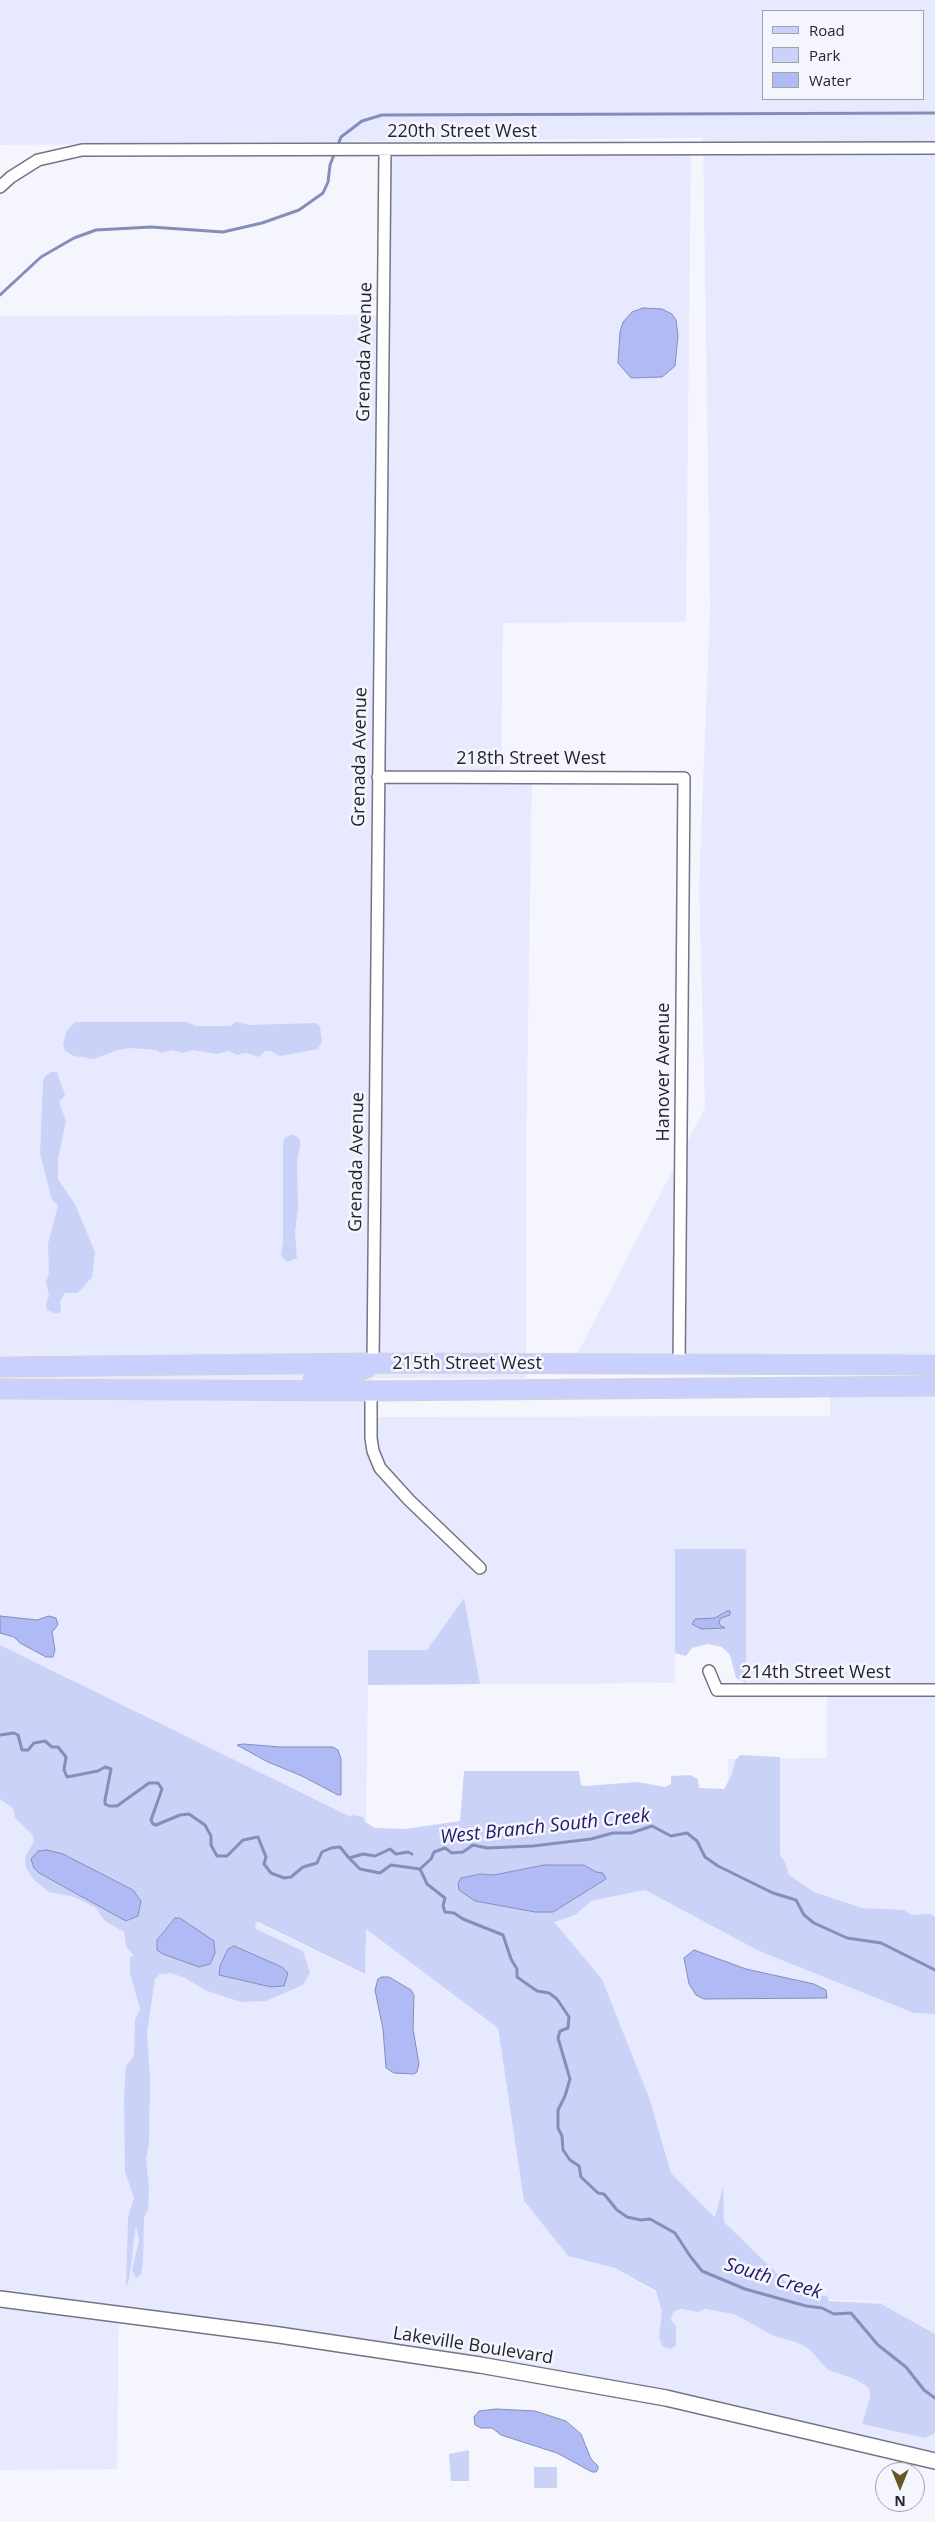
<!DOCTYPE html>
<html>
<head>
<meta charset="utf-8">
<style>
	body { margin:0 }
	#map { position:relative; width:935px; height:2522px; overflow:hidden; background:#f5f6fd; font-family:"Open Sans",sans-serif }
	canvas { display:block }
	.legend { position:absolute; left:762px; top:10px; width:162px; height:90px; box-sizing:border-box; background:#f5f6fd; border:1px solid #a1a2a9; margin:0; padding:6px 9px; list-style:none; font-size:15px; color:#24252c }
	.legend li { display:flex; align-items:center; gap:10px; height:25px }
	.legend b { width:25px; border:1px solid #a1a2a9 }
	.north { position:absolute; left:875px; top:2462px; width:50px; height:50px; box-sizing:border-box; background:#f5f6fd; border:1px solid #a1a2a9; border-radius:50%; rotate:180deg; font-size:14px; font-weight:700; line-height:20px; text-align:center; color:#24252c }
	.north::after { content:''; display:block; margin:auto; width:18px; height:22px; background:#645925; clip-path:polygon(50% 0,100% 100%,50% 72%,0 100%) }
</style>
</head>
<body>
<div id="map">
<canvas width="935" height="2522"></canvas>
<ul class="legend">
<li><b style="height:6px;background:#cad0fd"></b>Road</li>
<li><b style="height:14px;background:#cbd2f8"></b>Park</li>
<li><b style="height:14px;background:#b0baf5"></b>Water</li>
</ul>
<div class="north">N</div>
</div>
<script>
const context = document.querySelector('canvas').getContext('2d');
context.lineJoin = 'round';
function fill(path, color) {
  context.fillStyle = color;
  context.fill(path, 'evenodd');
}
function toPath(rows) {
  const path = new Path2D();
  for (const r of rows) {
    path.moveTo(r[0], r[1]);
    for (let i = 2; i < r.length; i += 2) path.lineTo(r[i], r[i + 1]);
  }
  return path;
}
function trace(path, color, width, dash) {
  context.strokeStyle = color;
  context.lineWidth = width;
  context.lineCap = dash ? 'butt' : 'round';
  context.setLineDash(dash || []);
  context.stroke(path);
}
function write(font, color, halo, rows, align = 'center') {
  context.font = font + ' "Open Sans",sans-serif';
  context.lineWidth = 5;
  context.setLineDash([]);
  context.textBaseline = 'middle';
  context.strokeStyle = halo;
  context.fillStyle = color;
  for (const [text, x, y, turn = 0] of rows) {
    context.save();
    context.translate(x, y);
    context.rotate((+turn || 0) * Math.PI / 180);
    context.textAlign = isNaN(turn) ? turn : align;
    if (halo) context.strokeText(text, 0, 0);
    context.fillText(text, 0, 0);
    context.restore();
  }
}
const built = toPath([
	[0,0,935,0,935,1361,573,1362,705,1108,699,886,710,608,703,138,0,145],
	[764,11,924,11,924,99,764,99],
	[691,148,686,622,503,623,501,776,532,777,526,1160,526,1378,373,1378,372,1417,830,1416,830,1390,935,1394,935,1945,729,1860,728,1759,827,1758,827,1684,746,1683,745,1549,675,1549,675,1683,368,1685,366,1825,0,1645,0,316,382,315,385,150],
	[0,1799,364,1974,365,1928,498,2028,524,2201,568,2256,615,2268,668,2300,916,2302,800,2299,671,2173,650,2100,602,1979,544,1911,645,1890,759,1951,914,2013,935,2014,935,2461,822,2433,119,2309,117,2469,0,2470]
]);
const green = toPath([
	[75,1022,187,1022,196,1026,230,1026,236,1022,249,1025,315,1023,320,1026,322,1041,318,1049,280,1056,271,1051,265,1051,259,1057,246,1053,237,1055,228,1051,217,1054,193,1050,183,1053,173,1050,161,1053,156,1050,130,1048,118,1050,94,1059,74,1056,65,1051,63,1045,66,1032],
	[51,1072,57,1072,65,1095,59,1102,66,1121,58,1159,58,1179,75,1204,95,1252,92,1277,78,1293,65,1293,60,1301,61,1312,56,1314,47,1310,46,1304,49,1296,46,1282,49,1273,48,1244,58,1205,52,1200,40,1154,43,1082,44,1077],
	[290,1135,294,1135,300,1139,300,1145,297,1162,298,1208,295,1232,297,1258,288,1262,281,1256,283,1239,283,1143,285,1138],
	[675,1549,746,1549,746,1683,736,1678,730,1655,722,1647,707,1644,692,1648,686,1656,675,1653],
	[464,1598,480,1684,368,1685,368,1650,427,1650],
	[0,1645,351,1817,352,1815,363,1817,365,1822,375,1828,405,1829,460,1821,464,1771,579,1771,581,1785,585,1786,638,1782,665,1787,671,1784,671,1776,690,1775,698,1779,699,1788,724,1789,732,1775,735,1761,740,1755,780,1757,780,1855,785,1862,789,1875,814,1892,862,1908,904,1910,912,1915,930,1914,935,1917,935,2014,914,2013,759,1951,645,1890,591,1901,575,1915,554,1922,602,1979,650,2100,671,2173,715,2217,723,2187,724,2222,794,2290,810,2295,827,2296,829,2301,881,2304,935,2334,935,2433,925,2438,862,2424,870,2398,869,2389,865,2385,852,2378,828,2370,809,2349,796,2342,774,2336,734,2314,705,2309,698,2312,681,2309,673,2312,671,2320,676,2326,676,2345,671,2349,663,2347,659,2337,662,2312,656,2291,615,2268,568,2256,524,2201,498,2028,366,1929,365,1974,258,1922,255,1924,256,1929,303,1951,310,1972,303,1985,266,2001,241,2002,207,1991,185,1978,171,1973,160,1974,155,1979,147,2033,150,2080,149,2143,146,2159,149,2187,148,2210,144,2217,143,2262,141,2274,136,2278,132,2270,139,2241,136,2225,129,2280,126,2287,128,2217,134,2198,125,2172,124,2098,126,2066,134,2056,135,2020,140,2009,130,1973,130,1957,134,1956,126,1946,124,1932,105,1921,96,1908,75,1897,49,1892,34,1880,26,1868,25,1857,34,1841,32,1834,15,1818,13,1808,0,1799],
	[47,1850,63,1854,133,1890,139,1897,138,1916,126,1921,39,1873],
	[544,1865,583,1865,596,1872,603,1873,606,1879,553,1912,535,1912,493,1904,461,1878,480,1874,494,1875],
	[185,1923,205,1935,199,1967,193,1965,160,1935,165,1929],
	[234,1946,282,1967,271,1987,220,1975],
	[469,2450,469,2481,451,2481,449,2454],
	[534,2467,557,2467,557,2488,534,2488]
]);
const water = toPath([
	[643,308,662,309,672,314,676,320,678,336,675,366,662,377,631,378,618,363,620,332,623,322,632,312,643,308],
	[727,1611,730,1611,730,1615,721,1618,719,1622,720,1625,725,1628,701,1629,692,1624,695,1619,715,1618,727,1611],
	[0,1616,37,1620,49,1616,56,1618,58,1625,52,1632,55,1650,53,1657,46,1657,20,1643,14,1637,0,1633,0,1616],
	[243,1744,280,1747,333,1747,338,1750,341,1759,341,1795,338,1795,302,1776,268,1762,237,1745,243,1744],
	[47,1850,63,1854,133,1890,141,1901,138,1916,126,1921,39,1873,34,1868,31,1859,38,1851,47,1850],
	[544,1865,584,1865,596,1872,603,1873,606,1879,553,1912,535,1912,475,1901,459,1890,458,1883,461,1878,480,1874,494,1875,544,1865],
	[175,1918,180,1918,214,1941,215,1953,210,1964,199,1967,163,1954,157,1950,157,1940,175,1918],
	[234,1946,282,1967,288,1973,284,1986,271,1987,219,1975,220,1966,228,1949,234,1946],
	[694,1950,746,1969,814,1984,826,1990,827,1998,704,1999,696,1995,689,1984,684,1958,694,1950],
	[382,1977,389,1977,411,1990,414,1995,413,2029,419,2064,417,2072,414,2074,394,2073,386,2068,383,2029,375,1990,378,1979,382,1977],
	[496,2409,535,2411,566,2421,581,2434,591,2459,598,2466,598,2469,596,2472,592,2472,557,2453,501,2435,492,2428,481,2428,475,2425,474,2417,479,2411,496,2409]
]);
const stream = toPath([
	[0,295,41,257,74,238,96,230,151,227,223,232,262,223,299,210,323,193,328,182,330,165,341,137,362,121,382,115,935,113],
	[0,1735,14,1733,18,1735,22,1750,28,1750,34,1743,45,1741,52,1747,58,1747,66,1757,64,1770,67,1777,98,1771,105,1767,111,1769,105,1800,105,1804,109,1806,117,1806,149,1783,158,1783,162,1789,151,1820,153,1824,156,1825,180,1815,189,1814,205,1825,211,1836,211,1845,217,1856,227,1856,243,1840,258,1837,266,1857,264,1864,271,1873,284,1878,291,1877,303,1867,317,1863,322,1852,331,1848,340,1847,349,1858,363,1854,375,1856,390,1849,396,1854,408,1852,412,1854],
	[349,1858,360,1869,380,1873,391,1865,420,1869],
	[420,1869,427,1884,445,1898,443,1906,445,1912,454,1913,463,1919,503,1935,511,1959,517,1969,517,1977,537,1991,549,1993,557,1999,569,2017,568,2028,560,2031,558,2038,570,2079,565,2096,558,2110,558,2128,562,2136,563,2150,570,2160,579,2166,581,2177,598,2193,604,2194,617,2210,627,2217,641,2220,650,2219,675,2233,690,2256,702,2271,745,2289,806,2306,822,2308,834,2314,851,2313,878,2345,906,2367,924,2390,935,2398],
	[420,1869,431,1859,434,1852,445,1848,452,1853,463,1852,473,1845,487,1848,533,1846,591,1839,613,1833,631,1833,652,1826,671,1836,687,1833,697,1841,705,1857,718,1866,773,1893,796,1900,804,1915,814,1923,847,1938,881,1943,935,1970]
]);
const minor = toPath([
	[0,187,11,177,38,160,82,150,935,148],
	[378,777,684,778,679,1366],
	[373,1363,385,150],
	[371,1391,371,1438,373,1451,380,1468,409,1500,480,1568],
	[709,1671,717,1690,935,1690]
]);
const tertiary = toPath([
	[0,2299,279,2335,480,2365,666,2398,935,2461]
]);
const primary = toPath([
	[0,1367,373,1363,935,1365],
	[313,1380,345,1377,368,1367],
	[0,1389,371,1391,935,1386]
]);
const streetNames = [
	["220th Street West",462,132],
	["Grenada Avenue",365,352,-89],
	["Grenada Avenue",360,757,-89],
	["218th Street West",531,759],
	["Hanover Avenue",664,1072,-90],
	["Grenada Avenue",357,1162,-89],
	["215th Street West",467,1364],
	["214th Street West",816,1673],
	["Lakeville Boulevard",473,2346,9]
];
const waterNames = [
	["West Branch South Creek",545,1827,-6],
	["South Creek",773,2279,17]
];
fill(built, '#e7eafe');
fill(green, '#cbd2f8');
fill(water, '#b0baf5');
trace(water, '#868db9', 1);
trace(stream, '#868db9', 3);
trace(minor, '#727584', 14);
trace(tertiary, '#727584', 18);
trace(primary, '#d3d3d5', 21);
trace(minor, '#fff', 11);
trace(tertiary, '#fff', 15);
trace(primary, '#cad0fd', 19);
write('18px', '#24252c', '#f5f6fd', streetNames);
write('italic 19px', '#1e176a', '#f5f6fd', waterNames);
</script>
</body>
</html>
